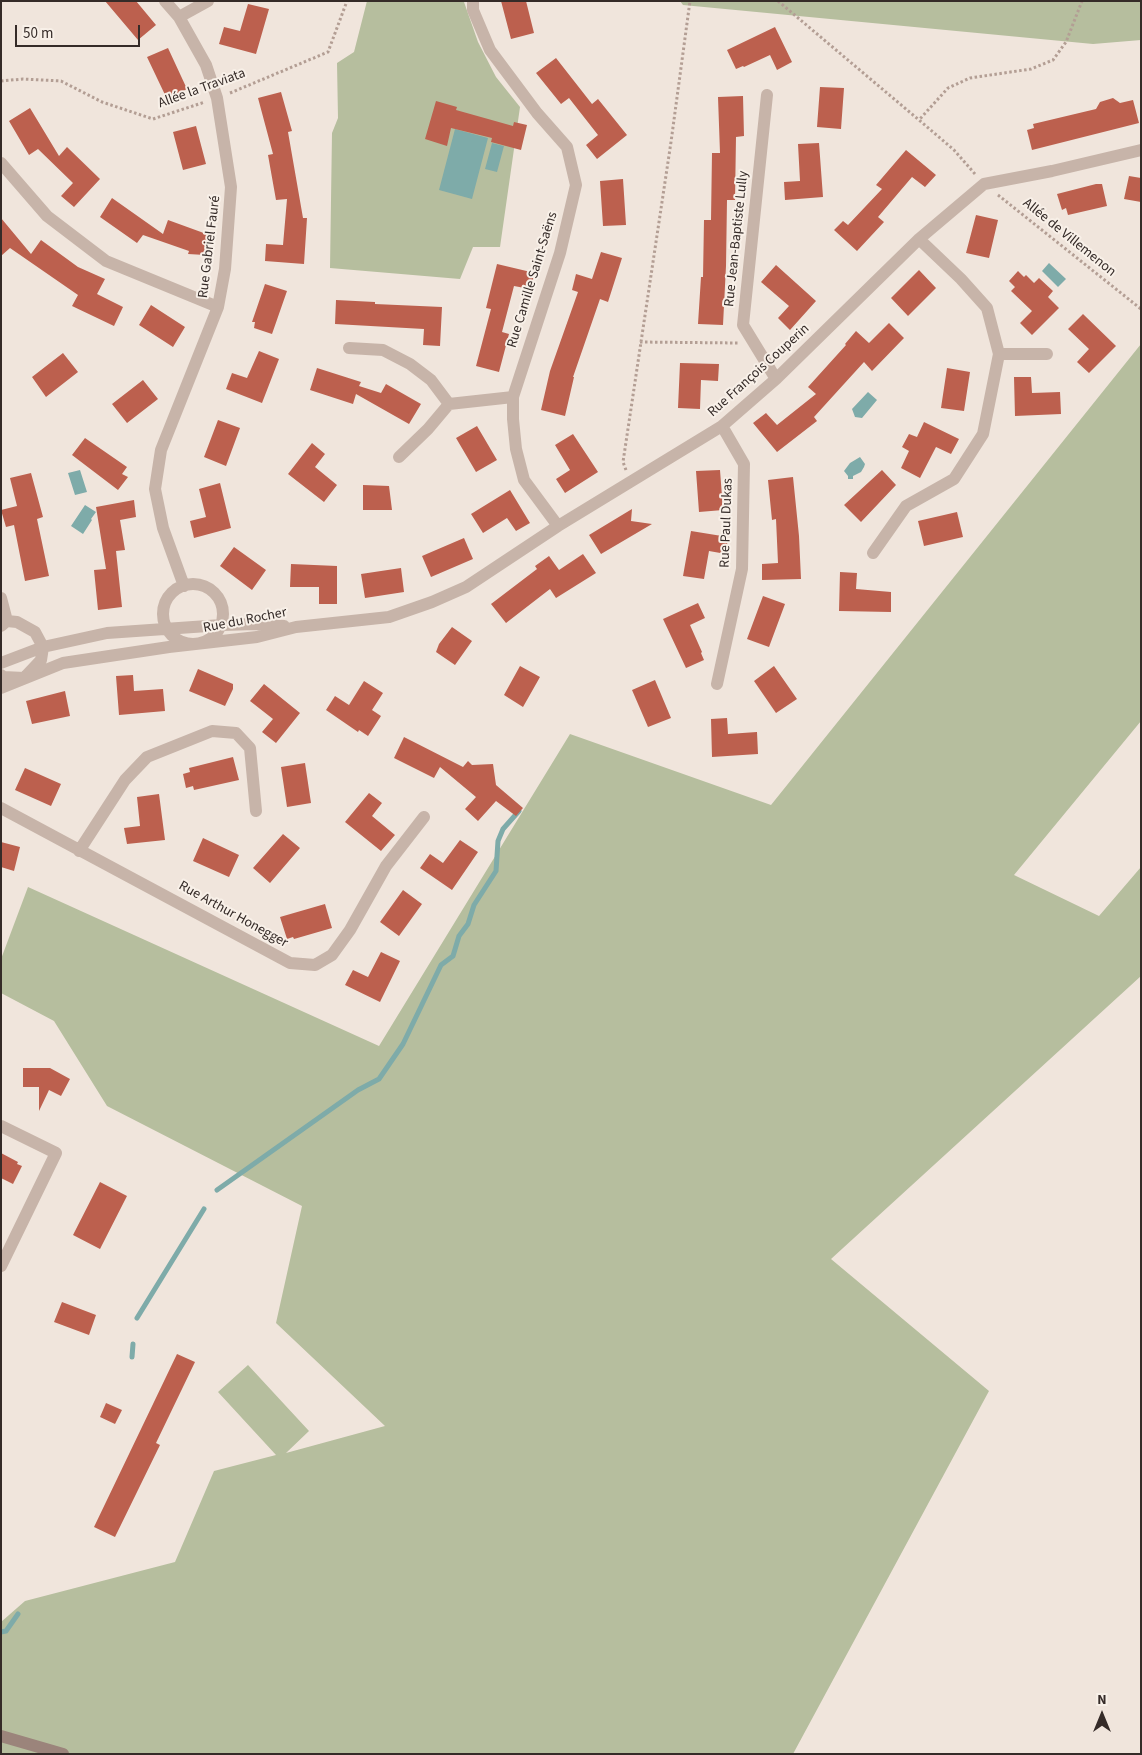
<!DOCTYPE html>
<html>
<head>
<meta charset="utf-8">
<style>
	body { margin:0 }
	#map { position:relative; width:1142px; height:1755px; overflow:hidden; background:#f0e5dc; font-family:"Source Sans 3",sans-serif }
	canvas { display:block }
	.frame { position:absolute; inset:0; border:2px solid #352b28; pointer-events:none }
	.north { position:absolute; left:1077px; top:1690px; width:50px; height:50px; -webkit-text-stroke:4px #f8f0e8; paint-order:stroke; rotate:0deg; font-size:14px; font-weight:700; line-height:20px; text-align:center; color:#352b28 }
	.north::after { content:''; display:block; margin:auto; width:18px; height:22px; background:#352b28; clip-path:polygon(50% 0,100% 100%,50% 72%,0 100%) }
	.scale { position:absolute; left:15px; top:25px; width:125px; height:22px; box-sizing:border-box; border:2px solid #352b28; border-top:0; padding-left:6px; font-size:15px; line-height:18px; white-space:nowrap; color:#352b28; -webkit-text-stroke:4px #f8f0e8; paint-order:stroke }
</style>
</head>
<body>
<div id="map">
<canvas width="1142" height="1755"></canvas>
<div class="frame"></div>
<div class="north">N</div>
<div class="scale">50 m</div>
</div>
<script>
const context = document.querySelector('canvas').getContext('2d');
context.lineJoin = 'round';
function fill(path, color) {
  context.fillStyle = color;
  context.fill(path, 'evenodd');
}
function toPath(rows) {
  const path = new Path2D();
  for (const r of rows) {
    if (r.length === 3) {
      path.moveTo(r[0] + r[2], r[1]);
      path.arc(r[0], r[1], r[2], 0, 2 * Math.PI);
      continue;
    }
    path.moveTo(r[0], r[1]);
    for (let i = 2; i < r.length; i += 2) path.lineTo(r[i], r[i + 1]);
  }
  return path;
}
function trace(path, color, width, dash) {
  context.strokeStyle = color;
  context.lineWidth = width;
  context.lineCap = dash ? 'butt' : 'round';
  context.setLineDash(dash || []);
  context.stroke(path);
}
function write(font, color, halo, rows, align = 'center') {
  context.font = font + ' "Source Sans 3",sans-serif';
  context.lineWidth = 4;
  context.setLineDash([]);
  context.textBaseline = 'middle';
  context.strokeStyle = halo;
  context.fillStyle = color;
  for (const [text, x, y, turn = 0] of rows) {
    context.save();
    context.translate(x, y);
    context.rotate((+turn || 0) * Math.PI / 180);
    context.textAlign = isNaN(turn) ? turn : align;
    if (halo) context.strokeText(text, 0, 0);
    context.fillText(text, 0, 0);
    context.restore();
  }
}
const green = toPath([
	[367,1,464,2,478,42,496,77,520,107,500,247,473,247,460,279,330,268,332,133,338,118,337,63,354,52],
	[680,1,1141,1,1141,40,1093,44,683,5],
	[1141,344,1141,721,1014,875,1099,916,1141,867,1141,976,831,1259,989,1391,793,1754,1,1754,1,1622,25,1601,175,1562,214,1471,276,1455,218,1392,248,1365,309,1431,286,1453,385,1426,276,1323,302,1206,107,1106,54,1021,1,993,1,959,28,887,379,1046,570,734,771,805]
]);
const water = toPath([
	[455,129,488,138,472,199,439,190],
	[492,143,504,146,497,172,485,169],
	[1049,263,1066,279,1058,287,1042,271],
	[868,392,877,400,862,418,855,417,852,409],
	[860,457,865,464,864,467,861,472,853,476,853,479,848,479,848,476,844,471,850,463],
	[80,470,87,492,75,495,68,473],
	[85,505,96,512,91,519,92,520,83,534,71,526]
]);
const stream = toPath([
	[217,1190,358,1090,379,1079,403,1044,441,965,453,956,459,936,468,924,474,905,496,871,498,841,503,829,519,811],
	[137,1318,204,1209],
	[132,1357,133,1344],
	[1,1632,6,1631,18,1614]
]);
const building = toPath([
	[105,1,136,1,156,25,138,40],
	[501,1,526,1,534,33,511,39],
	[248,4,269,9,256,54,219,44,224,27,240,31],
	[775,27,792,62,777,70,770,55,744,67,743,66,736,69,727,50],
	[168,48,187,89,167,99,147,57],
	[556,58,592,104,598,99,627,135,597,159,586,145,598,135,569,98,561,104,536,73],
	[820,87,844,88,841,129,817,127],
	[281,92,292,131,288,132,303,218,307,218,304,264,265,261,266,244,283,245,287,199,276,200,268,155,273,154,258,98],
	[743,96,744,136,736,137,735,200,727,200,726,266,723,325,698,324,701,277,703,277,704,220,711,220,712,153,720,153,718,97],
	[1113,98,1120,103,1133,100,1139,123,1032,150,1027,130,1034,128,1033,124,1096,109,1100,102],
	[436,101,457,107,456,110,513,126,514,122,527,125,521,150,491,142,492,138,451,128,447,146,425,139],
	[30,108,59,156,67,147,100,179,74,207,61,196,73,183,38,149,29,155,9,121],
	[196,126,206,164,183,170,173,132],
	[819,143,823,197,785,200,784,182,800,181,798,144],
	[906,150,936,175,925,187,912,177,878,217,884,222,857,251,834,230,843,221,848,225,882,189,876,185],
	[1129,176,1141,178,1141,202,1124,199],
	[623,179,626,225,603,226,600,181],
	[1096,184,1102,184,1107,206,1068,215,1066,208,1062,210,1057,194],
	[112,198,163,234,168,220,212,236,205,255,188,254,189,251,143,235,137,243,100,217],
	[976,215,998,220,989,258,966,253],
	[1,218,31,254,41,240,78,267,105,279,97,294,123,307,114,326,72,306,78,295,10,248,1,256],
	[601,252,622,258,608,302,600,299,573,377,574,377,565,416,541,410,550,371,578,292,572,290,576,274,592,279],
	[497,264,535,273,530,289,514,286,502,332,509,334,499,372,476,366,491,309,486,308],
	[776,265,816,301,790,330,778,318,789,306,761,282],
	[919,270,936,288,908,316,891,298],
	[1018,271,1024,277,1026,275,1034,283,1039,278,1053,291,1048,297,1059,308,1032,335,1020,323,1032,311,1011,291,1015,287,1009,281],
	[265,284,287,291,272,334,254,328,255,322,252,322],
	[336,300,375,302,375,304,442,307,440,346,423,345,424,329,335,324],
	[151,305,185,327,173,347,139,325],
	[1083,314,1116,346,1089,373,1077,362,1089,349,1068,329],
	[889,323,904,338,872,371,864,362,814,417,817,421,777,452,753,423,766,413,777,425,816,394,808,387,846,345,845,344,856,331,869,343],
	[259,351,279,359,262,403,226,389,232,373,247,378],
	[63,353,78,372,46,397,32,377],
	[680,363,719,364,718,381,701,380,700,409,678,408],
	[317,368,361,382,359,386,381,393,386,384,421,404,409,424,356,394,353,404,310,390],
	[947,368,970,372,964,411,941,408],
	[1014,377,1031,377,1032,393,1060,392,1061,414,1015,416],
	[143,380,158,399,127,423,112,404],
	[218,420,240,428,226,466,204,457],
	[924,422,959,439,951,454,936,447,920,478,901,468,909,451,902,447,909,434,917,437],
	[477,426,497,460,476,472,456,438],
	[573,434,598,472,565,493,556,479,570,470,555,445],
	[85,438,127,467,122,474,128,477,118,490,72,455],
	[312,443,325,454,315,467,337,485,324,502,288,474],
	[720,470,723,510,699,512,696,471],
	[882,470,896,485,861,522,844,505],
	[31,473,43,517,37,519,49,576,25,581,14,525,6,527,1,510,17,506,10,478],
	[793,477,799,536,801,579,762,580,762,564,778,563,776,519,772,520,768,480],
	[220,483,231,528,194,538,190,521,206,517,199,489],
	[363,485,389,486,392,510,363,510],
	[510,490,530,523,516,531,507,518,483,533,471,514],
	[134,500,136,517,120,520,125,550,116,551,122,607,98,610,94,570,106,569,96,507],
	[632,509,631,521,652,524,601,554,589,535],
	[957,512,963,537,924,546,918,521],
	[691,531,728,537,726,554,709,551,704,579,683,576],
	[464,538,473,559,431,577,422,556],
	[234,547,266,570,252,590,220,566],
	[583,554,596,573,556,598,550,589,506,623,491,604,537,569,535,566,549,556,559,570],
	[291,564,337,566,337,604,319,604,319,587,290,587],
	[401,568,404,592,365,598,361,574],
	[840,572,857,573,856,589,891,592,891,612,839,611],
	[763,596,785,604,769,647,747,639],
	[698,603,705,618,690,625,702,652,701,653,704,660,686,668,663,619],
	[452,627,472,641,455,665,436,652,439,644],
	[520,666,540,677,523,707,504,695],
	[774,666,797,699,776,713,754,681],
	[198,669,233,684,233,689,225,706,189,691],
	[133,675,134,691,163,689,165,711,119,715,116,676],
	[655,680,671,718,648,727,632,690],
	[364,681,383,693,372,710,381,716,368,736,359,730,358,732,326,710,335,696,349,705],
	[264,684,300,713,276,743,262,732,273,719,250,701],
	[65,691,70,716,32,724,26,701],
	[727,718,728,734,757,732,758,754,712,757,711,719],
	[404,737,463,767,468,761,472,765,493,764,496,785,523,808,516,816,496,801,478,821,465,809,476,797,440,767,434,778,394,758],
	[233,757,239,780,194,790,193,786,186,788,183,774,190,772,189,768],
	[305,763,311,803,287,807,281,767],
	[25,768,61,784,51,806,15,790],
	[369,793,382,803,372,816,395,835,381,851,345,822],
	[159,794,165,840,127,844,124,828,140,826,137,797],
	[283,834,300,848,270,883,253,868],
	[203,838,239,855,229,877,193,861],
	[460,840,478,852,452,890,420,868,430,854,443,863],
	[1,842,20,847,14,871,1,867],
	[403,890,422,904,399,936,380,922],
	[325,904,332,928,294,939,293,937,287,939,280,917],
	[381,952,400,961,380,1002,345,985,353,970,368,977],
	[23,1068,50,1068,70,1079,61,1096,49,1090,39,1111,39,1087,23,1087],
	[1,1153,18,1162,17,1164,22,1166,13,1184,1,1178],
	[100,1182,127,1196,100,1249,73,1235],
	[62,1302,96,1315,89,1335,54,1322],
	[177,1354,195,1362,156,1443,160,1445,115,1537,94,1527],
	[106,1403,122,1410,115,1424,100,1417]
]);
const path = toPath([
	[778,1,919,120],
	[1,81,23,79,61,81,102,102,153,119,205,102],
	[230,93,328,52,347,1],
	[975,174,954,150,919,120,948,88,970,78,1031,69,1053,60,1066,42,1082,1],
	[998,195,1141,309],
	[640,342,739,343],
	[626,470,623,462,671,142,690,1]
]);
const street = toPath([
	[165,1,179,17,206,65,217,98,231,187,225,269,218,307,161,450,155,489,163,528,184,586],
	[473,1,473,10,490,50,537,113,567,147,576,185,560,253,513,397,513,419,516,449,524,480,558,526],
	[179,17,208,1],
	[767,95,743,325,776,379],
	[1,163,47,216,106,261,218,307],
	[349,348,383,350,410,364,431,380,449,404],
	[999,354,1047,354],
	[399,457,428,429,449,404,513,397],
	[873,553,906,506,954,479,983,434,999,354,987,308,961,279,919,239],
	[193,614,30],
	[1,598,7,621],
	[1,626,7,621,17,622,35,632,43,647,41,660,24,678,3,677,1,675],
	[1,663,43,647,107,633,222,625,255,624,284,626],
	[717,684,742,569,744,464,722,426],
	[1,688,63,663,169,647,257,637,296,627,389,617,432,602,466,587,558,526,722,426,776,379,919,239,984,184,1052,171,1141,150],
	[1,808,290,963,315,965,332,955,350,930,386,866,424,817],
	[79,851,125,780,147,757,212,731,236,733,250,748,256,811],
	[1,1126,56,1153,1,1266]
]);
const secondary = toPath([
	[1,1736,63,1754]
]);
const streetNames = [
	["Allée la Traviata",202,89,-20],
	["Allée de Villemenon",1069,238,39],
	["Rue Jean-Baptiste Lully",737,239,-84],
	["Rue Gabriel Fauré",210,247,-83],
	["Rue Camille Saint-Saëns",533,280,-73],
	["Rue François Couperin",759,371,-42],
	["Rue Paul Dukas",727,523,-88],
	["Rue du Rocher",245,621,-11],
	["Rue Arthur Honegger",233,915,29]
];
fill(green, '#b6be9e');
fill(water, '#7eaba9');
trace(stream, '#7eaba9', 5);
fill(building, '#bc604e');
trace(path, '#b39e94', 3, [2.5, 2.5]);
trace(street, '#c7b4a9', 12);
trace(secondary, '#9b847b', 12);
write('14px', '#352b28', '#f8f0e8', streetNames);
</script>
</body>
</html>
